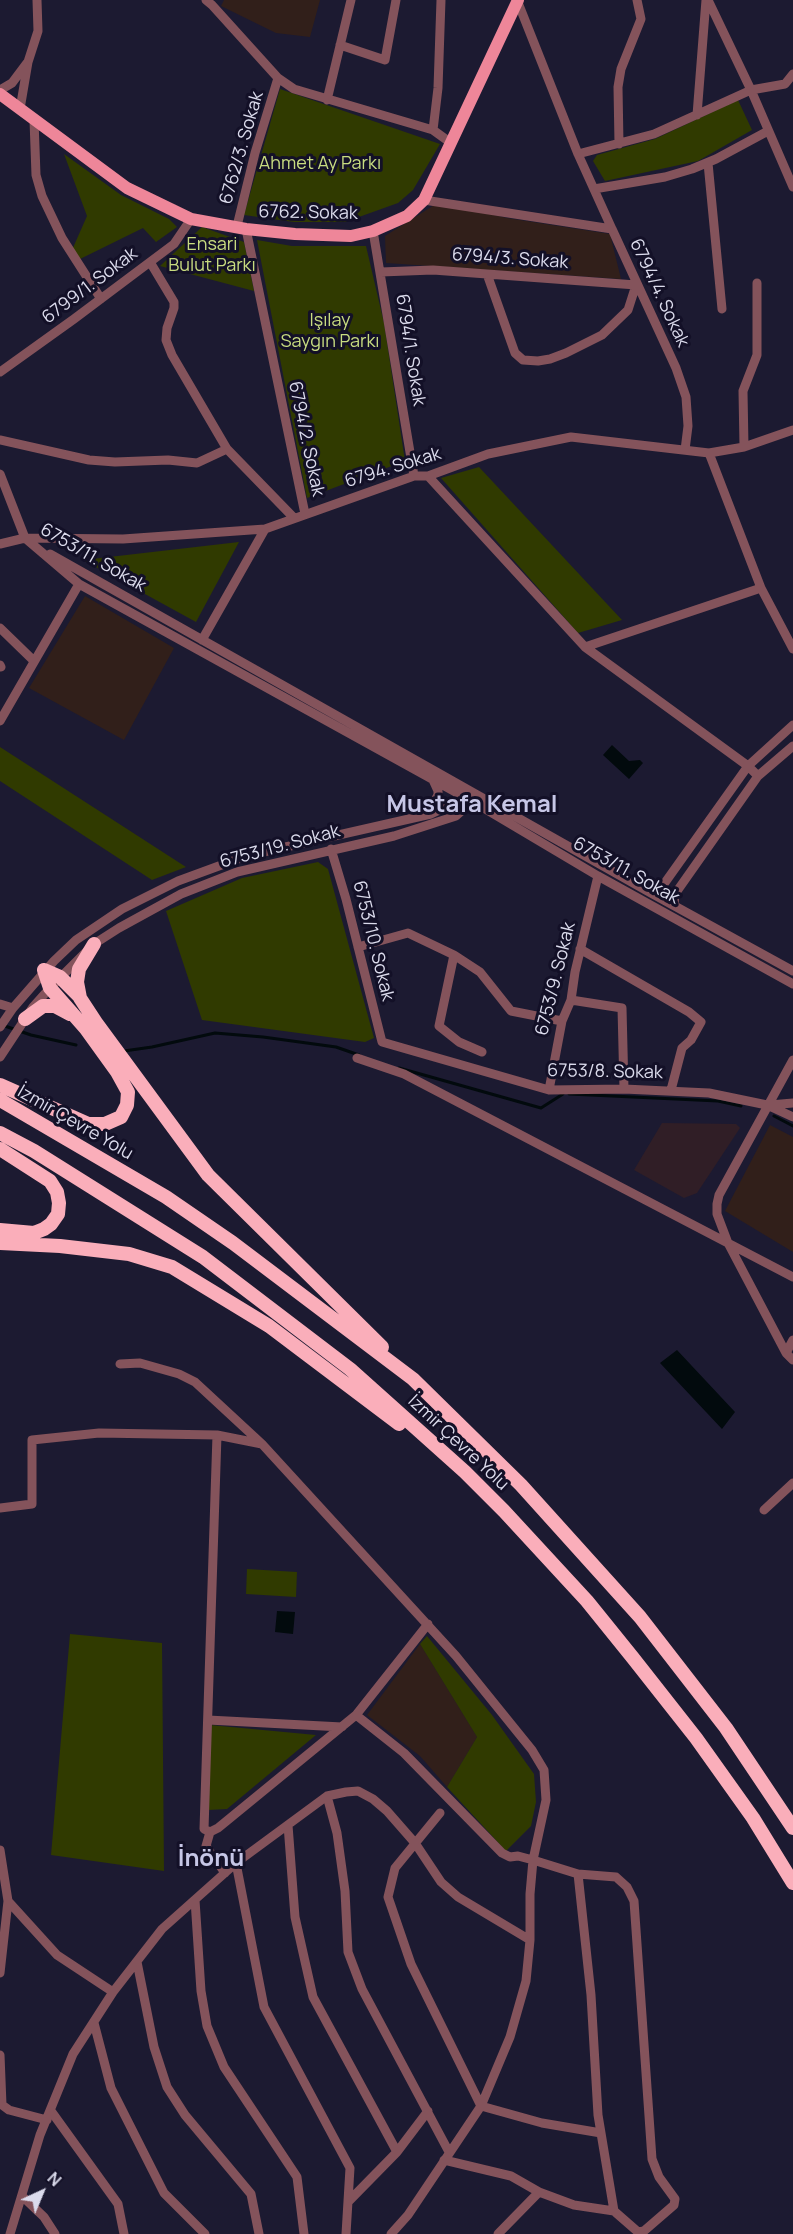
<!DOCTYPE html>
<html>
<head>
<meta charset="utf-8">
<style>
	body { margin:0 }
	#map { position:relative; width:793px; height:2234px; overflow:hidden; background:#1c1a31; font-family:Manrope,sans-serif }
	canvas { display:block }
	.north { position:absolute; left:12px; top:2162px; width:60px; height:60px; -webkit-text-stroke:4px #131027; paint-order:stroke; rotate:44deg; font-size:16px; font-weight:700; line-height:24px; text-align:center; color:#dbdbec }
	.north::after { content:''; display:block; margin:auto; width:21px; height:27px; background:#dbdbec; clip-path:polygon(50% 0,100% 100%,50% 72%,0 100%) }
</style>
</head>
<body>
<div id="map">
<canvas width="793" height="2234"></canvas>
<div class="north">N</div>
</div>
<script>
const context = document.querySelector('canvas').getContext('2d');
context.lineJoin = 'round';
function fill(path, color) {
  context.fillStyle = color;
  context.fill(path, 'evenodd');
}
function toPath(rows) {
  const path = new Path2D();
  for (const r of rows) {
    path.moveTo(r[0], r[1]);
    for (let i = 2; i < r.length; i += 2) path.lineTo(r[i], r[i + 1]);
  }
  return path;
}
function trace(path, color, width, dash) {
  context.strokeStyle = color;
  context.lineWidth = width;
  context.lineCap = dash ? 'butt' : 'round';
  context.setLineDash(dash || []);
  context.stroke(path);
}
function write(font, color, halo, rows, align = 'center') {
  context.font = font + ' Manrope,sans-serif';
  context.lineWidth = 6;
  context.setLineDash([]);
  context.textBaseline = 'middle';
  context.strokeStyle = halo;
  context.fillStyle = color;
  for (const [text, x, y, turn = 0] of rows) {
    context.save();
    context.translate(x, y);
    context.rotate((+turn || 0) * Math.PI / 180);
    context.textAlign = isNaN(turn) ? turn : align;
    if (halo) context.strokeText(text, 0, 0);
    context.fillText(text, 0, 0);
    context.restore();
  }
}
const commercial = toPath([
	[662,1123,736,1124,740,1128,697,1193,684,1198,634,1170]
]);
const education = toPath([
	[224,0,320,0,310,37,276,33,221,6],
	[439,202,507,218,610,234,621,279,386,263,385,236],
	[85,596,174,648,124,740,29,688],
	[770,1125,793,1137,793,1252,725,1211],
	[420,1644,477,1737,447,1787,420,1756,367,1715]
]);
const green = toPath([
	[280,89,440,144,413,190,398,203,345,222,294,222,244,215],
	[738,100,752,130,698,161,605,181,593,161,597,155,655,139],
	[64,154,121,195,169,219,177,227,156,242,143,228,78,260,72,250,87,216],
	[202,227,244,242,254,291,160,266],
	[257,240,292,246,366,246,384,323,405,461,307,498],
	[479,467,622,620,578,633,441,478],
	[239,542,196,622,83,560],
	[0,747,186,867,152,880,0,781],
	[318,862,328,869,374,1038,365,1042,202,1020,166,911,242,878],
	[247,1569,297,1572,296,1597,246,1594],
	[70,1634,162,1643,164,1871,51,1855],
	[427,1636,492,1715,534,1774,536,1802,531,1826,506,1851,447,1787,477,1737,420,1644],
	[210,1725,316,1735,227,1809,208,1810]
]);
const water = toPath([
	[612,745,629,761,640,760,643,763,629,779,603,755],
	[677,1350,735,1412,722,1429,660,1363],
	[277,1611,295,1612,293,1634,275,1632]
]);
const stream = toPath([
	[2,1025,31,1035,76,1045],
	[124,1051,152,1047,215,1033,263,1037,336,1047,359,1055],
	[399,1068,541,1108,563,1094],
	[569,1094,718,1101,741,1106],
	[774,1116,793,1126]
]);
const minor = toPath([
	[206,0,212,5,278,78,294,89,433,130,451,143],
	[517,0,578,154,612,229],
	[708,0,751,90,793,187],
	[340,45,385,60,396,0],
	[0,90,12,83,27,63],
	[327,100,351,0],
	[20,109,28,62,38,31,37,0],
	[697,115,706,0],
	[34,120,36,175,42,196,62,238,101,299],
	[433,130,438,88,441,0],
	[619,144,618,87,621,69,641,19,637,0],
	[578,154,654,134,751,90,785,84,793,74],
	[708,163,722,309],
	[594,189,665,177,692,169,716,159,768,131],
	[424,200,612,229,676,368,686,397,688,426,685,450],
	[237,226,255,153,278,78],
	[246,229,305,514],
	[373,231,414,476],
	[150,262,174,302,174,308,167,328,166,340,172,355,227,449,294,518],
	[381,272,433,270,487,274,636,285,628,310,602,335,566,353,550,359,538,361,523,360,515,353,487,274],
	[0,372,74,319,174,244,191,219],
	[0,440,89,460,115,462,168,460,197,463,227,449],
	[744,447,743,391,757,355,757,283],
	[709,453,761,588,793,649],
	[0,474,25,538,79,584,470,800,598,876,793,984],
	[428,476,585,647,761,588],
	[0,544,25,538,123,539,265,529,414,476,428,476,488,454,571,437,709,453,744,447,793,430],
	[50,554,651,893,793,971],
	[0,628,34,661],
	[202,640,265,529],
	[585,647,748,766,758,776],
	[0,665,1,667],
	[0,721,79,584],
	[424,813,431,808,438,795,438,791,433,780],
	[331,849,346,899,382,1042,549,1090,624,1089,709,1093,767,1105,793,1117],
	[651,893,664,884,748,766,793,725],
	[674,905,675,894,758,776,793,746],
	[358,947,408,933,454,955,439,1026,459,1042,482,1052],
	[580,949,689,1012,701,1022,691,1040,682,1048,671,1090],
	[454,955,480,972,511,1011,562,1021],
	[571,1000,622,1008,624,1089],
	[0,1004,13,1008],
	[0,1027,13,1008,54,961,76,940,122,909,178,881,246,856,431,814,450,805,461,795,461,791],
	[0,1057,33,1007,50,988,94,944,119,928,181,894,237,872,394,836,456,816,466,807,472,795],
	[357,1058,404,1074,793,1277],
	[793,1060,719,1195,717,1204,717,1214,728,1243,786,1353,793,1360],
	[549,1090,562,1021,571,1000,575,972,598,876],
	[770,1105,793,1103],
	[786,1353,793,1340],
	[120,1364,140,1363,179,1374,195,1382,262,1444],
	[217,1435,204,1829,210,1832,218,1828,356,1715,428,1624],
	[0,1508,32,1504,32,1440,99,1433,217,1435,262,1444,456,1656,532,1750,544,1770,546,1800,533,1860,530,1894,530,1940],
	[764,1510,793,1483],
	[356,1715,404,1753,502,1853,510,1857,518,1856,533,1860,578,1874,616,1877,627,1887,634,1901,652,2159,659,2177,675,2199,674,2205,644,2231,638,2232,614,2211,574,2205,539,2192,511,2176,444,2160],
	[208,1720,342,1727],
	[327,1796,337,1833,345,1891,348,1952,362,1989,449,2152],
	[440,1813,395,1868,388,1897,411,1964,481,2106,542,2123,601,2133],
	[288,1825,295,1917,313,1997,397,2152],
	[210,1832,206,1846,225,1873],
	[0,1850,8,1901,57,1955,113,1992,162,1929,236,1863,327,1796,346,1792,358,1791,373,1799,387,1811,415,1843,441,1882,458,1897,530,1940,526,1981,510,2037,481,2106,408,2215,391,2234],
	[236,1863,264,2007,350,2168,346,2234],
	[578,1874,591,1995,598,2115,614,2211],
	[195,1900,201,1991,207,2026,224,2067,297,2177,304,2234],
	[137,1962,154,2047,167,2087,185,2115,251,2194,259,2234],
	[0,1973,8,1901],
	[94,2023,111,2088,164,2193,205,2234],
	[0,2055,2,2105,9,2110,47,2120],
	[51,2111,118,2204,124,2234],
	[22,2196,44,2217,55,2234],
	[348,2202,397,2152,428,2111],
	[10,2234,40,2135,73,2054,113,1992],
	[498,2234,539,2192]
]);
const major = toPath([
	[0,94,127,188,191,219,246,229,295,234,351,236,373,231,407,216,424,200,518,0]
]);
const highway = toPath([
	[94,944,79,969,77,982,80,998,97,1024,208,1175,382,1347],
	[44,970,60,977,80,997],
	[25,1019,43,1006,55,1006,70,1014],
	[0,1085,88,1124,105,1124,121,1117,127,1105,128,1092,117,1072,86,1029,50,988,44,970],
	[0,1100,166,1197,233,1243,413,1379,521,1485,640,1617,726,1728,793,1828],
	[0,1133,34,1151,203,1257,350,1369,465,1472,504,1511,587,1601,633,1658,696,1738,753,1818,793,1883],
	[0,1149,50,1181,57,1192,59,1203,58,1214,51,1224,44,1229,34,1233,0,1230],
	[0,1243,60,1246,129,1254,172,1267,269,1326,399,1424]
]);
const streetNames = [
	["6762/3. Sokak",242,148,-74],
	["6762. Sokak",308,213,1],
	["6794/3. Sokak",510,259,4],
	["6799/1. Sokak",90,286,-37],
	["6794/4. Sokak",659,293,65],
	["6794/1. Sokak",410,350,81],
	["6794/2. Sokak",306,439,78],
	["6794. Sokak",393,468,-17],
	["6753/11. Sokak",93,558,30],
	["6753/19. Sokak",280,847,-15],
	["6753/11. Sokak",626,871,29],
	["6753/10. Sokak",373,941,76],
	["6753/9. Sokak",556,979,-76],
	["6753/8. Sokak",605,1072,1],
	["İzmir Çevre Yolu",75,1123,30],
	["İzmir Çevre Yolu",458,1443,43]
];
const parkNames = [
	["Ahmet Ay Parkı",320,164],
	["Ensari",212,245],
	["Bulut Parkı",212,266],
	["Işılay",330,321],
	["Saygın Parkı",330,342]
];
const districtNames = [
	["Mustafa Kemal",472,805],
	["İnönü",211,1859]
];
fill(commercial, '#301e26');
fill(education, '#311f1a');
fill(green, '#303a00');
fill(water, '#020a0d');
trace(stream, '#020a0d', 3);
trace(minor, '#84535b', 9);
trace(major, '#ee8699', 12);
trace(highway, '#faaeba', 14);
write('18px', '#dbdbec', '#131027', streetNames);
write('18px', '#c8dc80', '#131027', parkNames);
write('bold 24px', '#c6c6e6', '#131027', districtNames);
</script>
</body>
</html>
